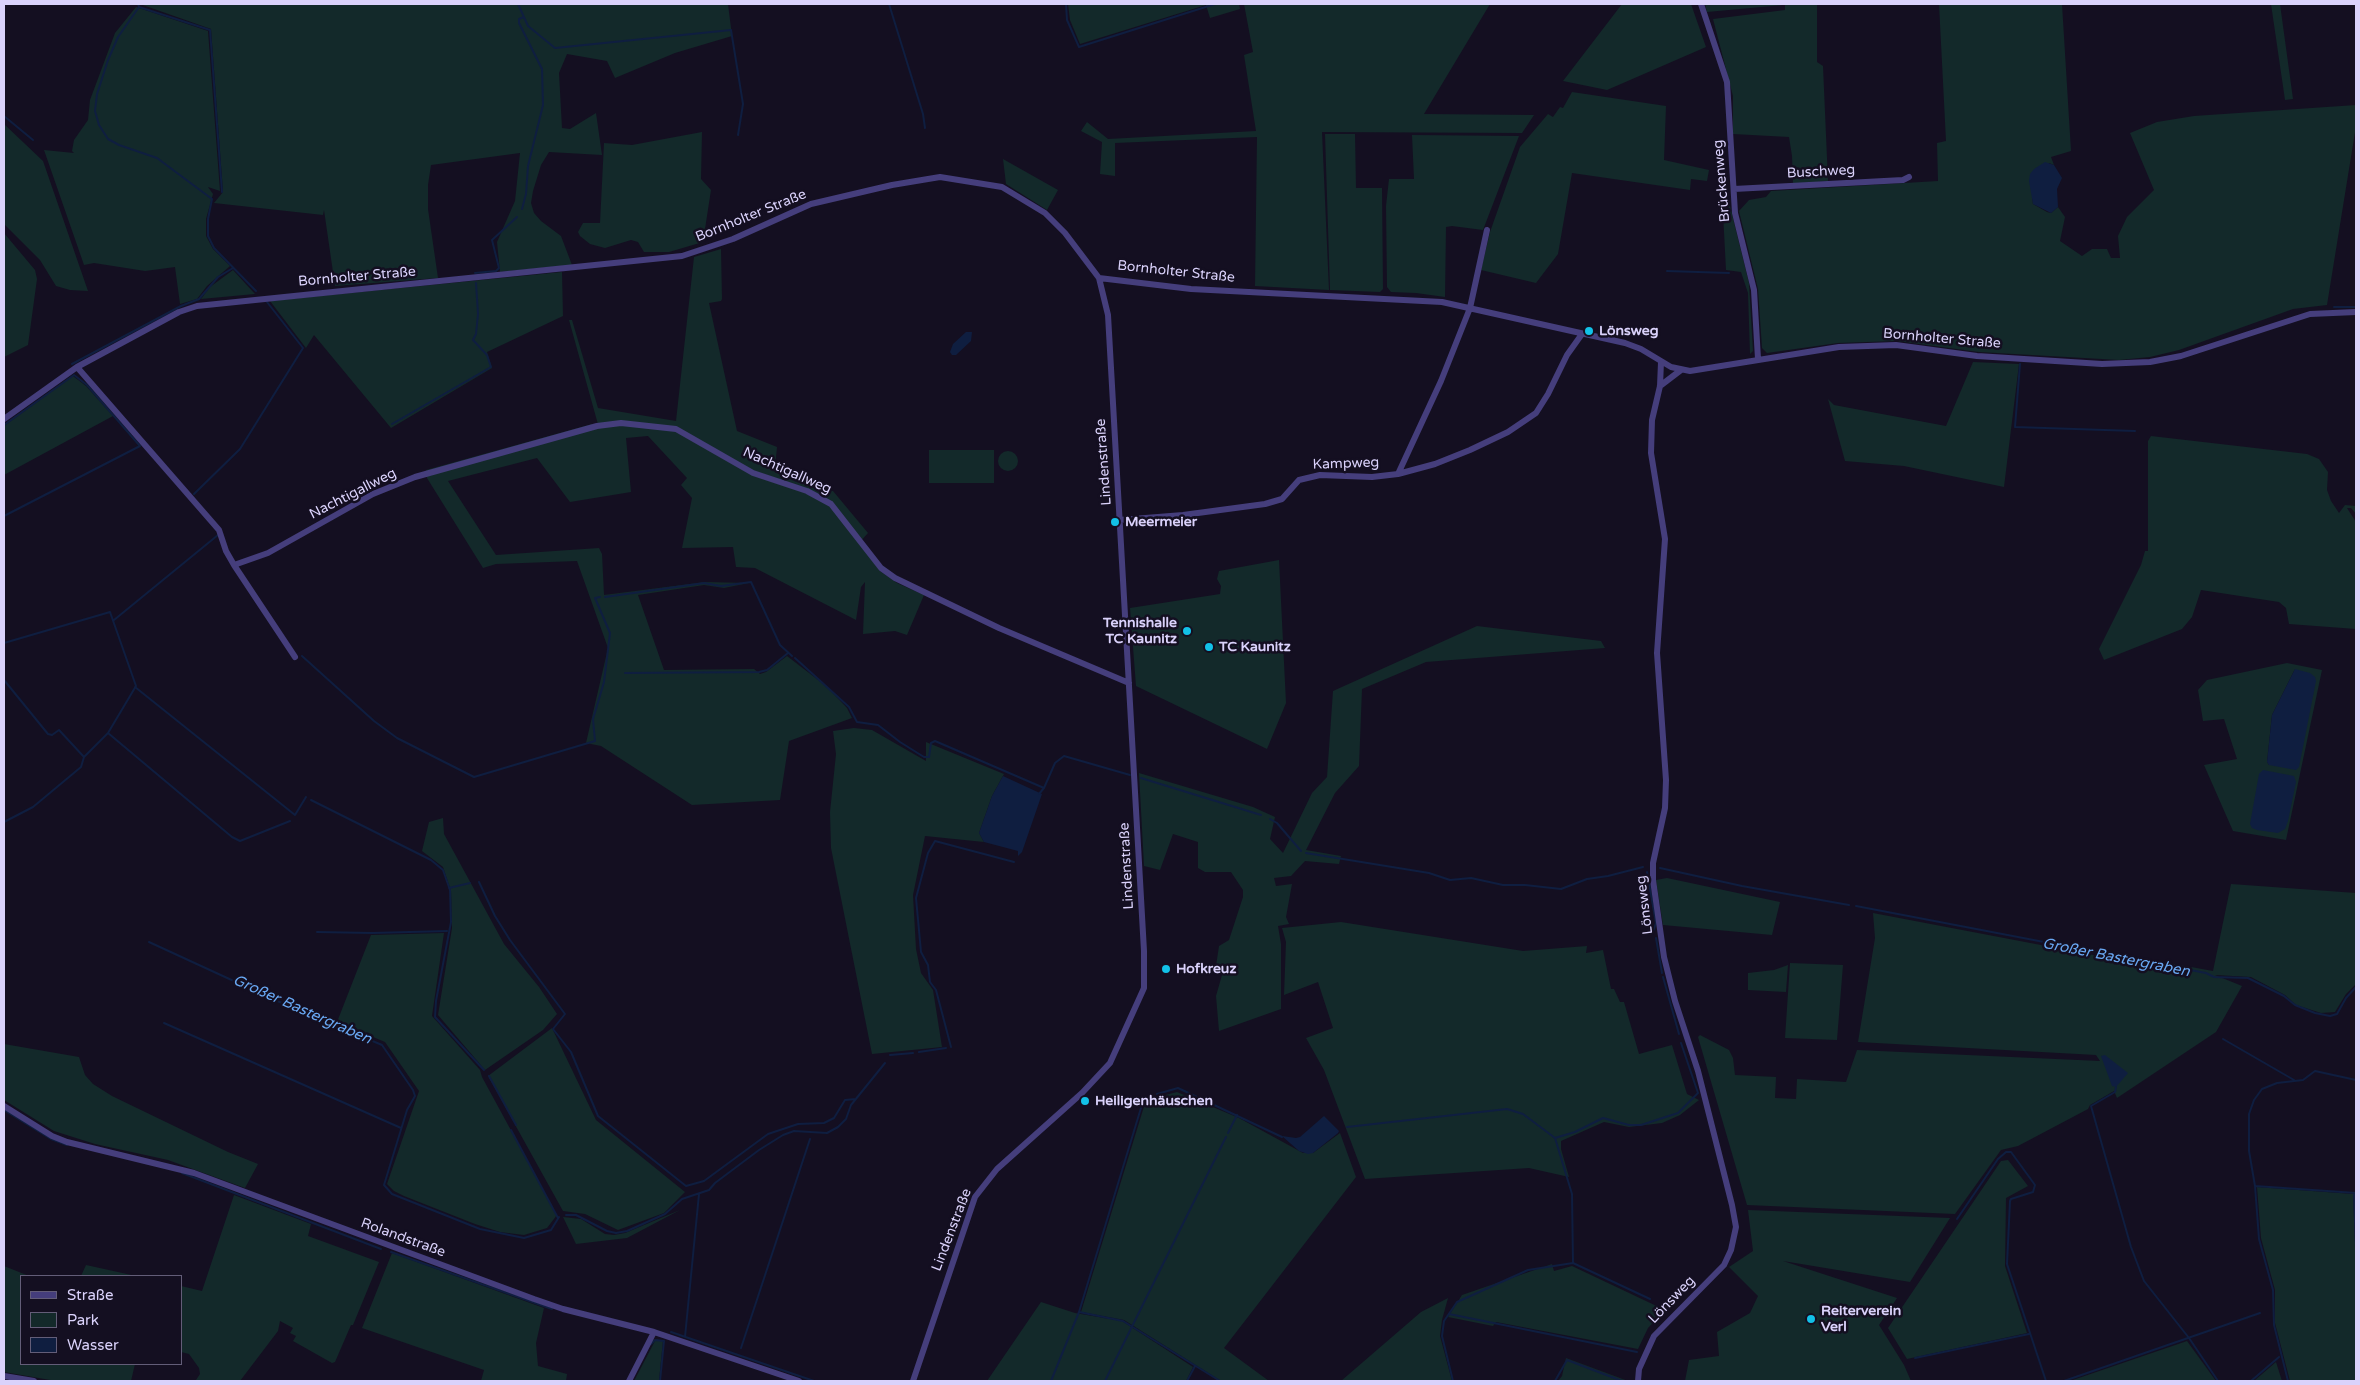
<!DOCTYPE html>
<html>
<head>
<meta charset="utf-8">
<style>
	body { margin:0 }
	#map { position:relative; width:2360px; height:1385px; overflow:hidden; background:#140f21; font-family:"Varela Round",sans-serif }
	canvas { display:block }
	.frame { position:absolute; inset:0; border:5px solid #dad2fb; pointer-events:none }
	.legend { position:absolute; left:20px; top:1275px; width:162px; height:90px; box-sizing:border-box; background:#140f21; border:1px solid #635d78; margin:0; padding:6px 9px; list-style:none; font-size:15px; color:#dad2fb }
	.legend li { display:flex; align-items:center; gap:10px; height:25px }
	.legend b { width:25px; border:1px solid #635d78 }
</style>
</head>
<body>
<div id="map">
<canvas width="2360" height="1385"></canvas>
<div class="frame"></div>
<ul class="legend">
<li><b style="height:6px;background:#453e7c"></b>Straße</li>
<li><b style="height:14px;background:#13292a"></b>Park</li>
<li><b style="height:14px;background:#0f1e40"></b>Wasser</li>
</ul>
</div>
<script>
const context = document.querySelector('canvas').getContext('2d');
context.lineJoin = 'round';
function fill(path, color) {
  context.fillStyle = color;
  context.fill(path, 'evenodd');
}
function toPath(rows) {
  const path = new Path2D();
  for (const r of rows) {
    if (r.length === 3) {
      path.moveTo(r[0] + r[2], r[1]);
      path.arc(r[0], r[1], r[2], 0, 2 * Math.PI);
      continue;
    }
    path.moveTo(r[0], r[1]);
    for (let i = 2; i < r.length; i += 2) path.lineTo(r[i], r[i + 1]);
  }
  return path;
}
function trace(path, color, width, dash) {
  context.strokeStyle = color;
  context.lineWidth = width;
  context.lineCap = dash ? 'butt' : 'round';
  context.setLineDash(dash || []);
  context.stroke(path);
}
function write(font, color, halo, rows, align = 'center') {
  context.font = font + ' "Varela Round",sans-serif';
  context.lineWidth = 5;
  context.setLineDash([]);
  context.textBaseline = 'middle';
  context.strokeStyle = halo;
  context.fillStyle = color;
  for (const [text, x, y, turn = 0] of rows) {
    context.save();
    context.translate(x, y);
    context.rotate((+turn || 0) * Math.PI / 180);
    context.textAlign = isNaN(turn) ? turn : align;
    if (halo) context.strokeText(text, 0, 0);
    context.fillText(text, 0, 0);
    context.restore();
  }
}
const green = toPath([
	[140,4,728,4,732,36,675,53,615,78,607,61,567,54,559,73,562,128,570,129,596,113,602,155,549,152,541,165,533,191,531,203,534,213,541,221,561,236,572,265,500,272,497,242,515,201,520,153,431,165,428,185,428,209,438,278,335,286,324,210,323,215,214,203,223,192,211,29],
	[1068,4,1239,4,1240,9,1210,18,1206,5,1080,44,1070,20],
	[1244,4,1490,4,1424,114,1534,115,1522,133,1322,132,1329,290,1255,286,1257,137,1115,143,1115,176,1100,174,1102,142,1081,131,1087,122,1108,139,1256,131,1244,55,1253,52],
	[1622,4,1691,4,1706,47,1607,90,1563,81],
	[1705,4,1783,4,1783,5,1707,12],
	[1785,4,1817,4,1817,62,1823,66,1828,181,1793,184,1792,156,1789,137,1733,134,1733,96,1713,19,1785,10],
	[1939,4,2062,4,2071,151,2051,157,2054,165,2049,163,2032,195,2033,204,2047,212,2051,213,2058,207,2065,217,2060,241,2082,256,2092,249,2107,249,2111,258,2120,258,2118,236,2127,217,2154,190,2130,133,2157,122,2194,116,2356,105,2356,126,2327,305,2293,309,2179,350,2150,357,2119,360,1979,352,1897,341,1838,343,1767,353,1762,348,1758,289,1739,211,1749,200,1766,197,1771,191,1938,181,1937,143,1946,141],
	[2271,4,2280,4,2293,99,2285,100],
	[136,7,208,31,220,191,208,187,213,194,206,219,206,236,213,249,230,266,207,286,197,299,180,304,175,267,145,271,94,263,84,265,44,150,74,153,72,151,74,140,88,120,90,100,115,33],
	[1572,92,1666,106,1664,160,1709,170,1707,181,1691,179,1690,190,1572,173,1558,254,1536,283,1481,270,1490,232,1520,147,1548,114,1553,117,1560,107,1563,108],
	[4,124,43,161,88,291,70,290,56,286,40,260,4,224],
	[702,132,701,179,711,190,703,242,669,252,644,252,638,242,631,240,605,248,590,244,580,236,578,232,583,223,600,223,604,143,632,145],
	[1325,134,1355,134,1356,188,1382,188,1383,289,1380,292,1330,290],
	[1412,135,1519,136,1483,230,1452,226,1446,227,1445,297,1416,293,1391,292,1387,287,1386,206,1389,179,1414,179],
	[1003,159,1058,190,1047,210,1006,184],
	[1722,194,1727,194,1749,283,1753,351,1750,354,1748,293,1741,272,1726,270],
	[4,233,35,270,37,279,28,345,4,357],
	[721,249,722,299,721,301,709,303,737,431,777,447,775,468,833,491,868,533,859,543,880,571,897,583,924,595,907,635,895,631,863,634,865,582,861,587,856,620,755,568,736,567,733,547,682,548,692,498,681,485,687,478,648,436,626,438,631,492,570,502,537,458,448,481,496,555,599,548,602,554,604,595,705,582,749,583,724,588,704,585,638,595,664,670,754,669,760,674,766,672,787,656,826,686,847,708,852,718,789,741,780,800,692,805,601,746,586,743,608,648,577,561,496,564,483,568,427,478,426,470,592,424,593,431,593,429,599,428,569,320,572,320,598,408,676,421,694,257],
	[233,270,255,294,201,299,210,287],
	[562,272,563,316,487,352,492,368,391,428,314,335,306,348,270,301],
	[1973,362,2019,364,2004,487,1904,466,1845,461,1828,399,1834,405,1946,426],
	[73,376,86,386,113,416,4,475,4,426],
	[2151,436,2307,454,2319,459,2328,472,2327,490,2331,501,2339,513,2345,505,2356,506,2356,514,2351,508,2347,508,2356,522,2356,629,2289,624,2286,608,2279,602,2201,590,2192,617,2182,629,2104,660,2099,649,2141,565,2145,551,2148,551,2148,441],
	[929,450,994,450,994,483,929,483],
	[1008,461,10],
	[1279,560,1286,703,1267,749,1136,686,1130,608,1220,594,1221,586,1217,579,1219,571],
	[1477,626,1601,641,1605,648,1426,662,1362,689,1359,766,1335,793,1306,850,1341,856,1339,864,1305,861,1291,876,1274,878,1276,886,1292,884,1286,917,1289,924,1278,926,1281,944,1281,1009,1219,1031,1216,996,1222,975,1216,966,1219,946,1229,940,1243,897,1243,890,1231,872,1205,872,1198,868,1198,842,1173,834,1160,870,1144,866,1139,773,1253,807,1275,817,1270,839,1283,853,1312,793,1327,777,1333,691],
	[2287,663,2322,670,2286,840,2233,831,2204,765,2237,759,2224,719,2203,721,2198,690,2207,680],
	[2295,669,2269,765,2267,762,2272,715],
	[854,728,872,730,926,761,926,742,1004,774,992,796,979,833,984,842,925,836,913,895,916,949,921,973,933,990,942,1047,872,1054,831,848,830,812,836,754,833,731],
	[443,818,444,834,504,944,539,987,557,1014,543,1030,485,1070,438,1015,452,928,451,891,443,867,422,851,429,822],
	[1667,878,1780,902,1772,935,1663,925,1656,880],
	[2231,884,2356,893,2356,984,2346,994,2335,1012,2321,1013,2296,1005,2285,995,2251,977,2215,975,2242,986,2216,1032,2117,1098,2114,1091,2090,1105,2088,1109,2018,1146,2001,1150,1955,1214,1747,1205,1698,1037,1700,1035,1729,1050,1733,1058,1735,1075,1776,1077,1775,1098,1796,1099,1797,1079,1846,1082,1857,1050,2100,1061,2096,1055,1858,1042,1875,938,1873,913,2130,962,2131,956,2213,971],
	[1341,922,1523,951,1587,946,1586,953,1603,950,1611,989,1614,989,1620,1002,1624,1002,1639,1054,1672,1045,1687,1094,1699,1100,1680,1115,1662,1123,1629,1127,1604,1122,1561,1141,1561,1149,1569,1177,1529,1168,1365,1179,1324,1070,1306,1038,1333,1028,1318,982,1284,995,1286,942,1282,928],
	[444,933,432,1016,480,1070,482,1077,557,1215,547,1228,524,1235,500,1232,475,1224,404,1196,394,1191,387,1184,419,1091,385,1042,337,1022,371,935],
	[1790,963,1843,965,1837,1040,1785,1038],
	[1788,965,1786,992,1748,990,1748,973,1774,970],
	[552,1028,596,1120,685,1192,664,1213,618,1230,585,1214,563,1211,488,1076],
	[4,1044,79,1057,85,1075,93,1084,112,1096,228,1152,258,1164,245,1188,168,1160,95,1144,54,1131,4,1100],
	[1177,1092,1239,1118,1303,1153,1313,1153,1340,1133,1356,1177,1224,1348,1269,1381,1221,1381,1124,1320,1081,1312,1146,1100],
	[2008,1160,2028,1186,2006,1198,2005,1266,2027,1333,1907,1359,1888,1328,2001,1161],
	[2257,1187,2353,1194,2356,1266,2356,1381,2290,1381,2275,1323,2275,1290,2261,1238],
	[234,1195,311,1224,308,1236,379,1262,353,1325,351,1325,335,1362,332,1363,293,1341,296,1336,290,1333,293,1328,280,1321,278,1331,240,1381,196,1380,200,1374,199,1368,189,1354,181,1352,181,1286,202,1291],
	[680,1210,627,1238,576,1244,563,1217,581,1219,605,1234,614,1235,625,1233],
	[1748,1210,1950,1218,1910,1282,1783,1261,1897,1298,1879,1325,1904,1365,1911,1381,1685,1381,1689,1360,1719,1356,1717,1332,1750,1313,1758,1296,1729,1267,1753,1251],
	[392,1253,544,1308,536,1343,538,1366,567,1374,566,1381,481,1381,484,1370,362,1328],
	[1552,1264,1554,1271,1572,1266,1665,1310,1648,1328,1638,1349,1496,1322,1493,1326,1448,1317,1462,1295],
	[86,1265,136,1276,81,1276],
	[4,1266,29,1276,21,1276,21,1364,135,1364,131,1381,56,1381,4,1372],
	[1448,1298,1442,1320,1440,1336,1452,1381,1341,1381,1421,1312],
	[1041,1302,1075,1313,1122,1321,1193,1367,1186,1381,987,1381],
	[656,1339,663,1341,659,1381,634,1381],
	[2187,1341,2216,1381,2070,1381],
	[1566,1358,1628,1381,1558,1381,1562,1376],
	[2276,1362,2282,1381,2254,1381]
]);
const water = toPath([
	[2045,162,2054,165,2062,178,2057,189,2058,207,2051,213,2033,204,2029,181,2030,174,2034,169],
	[966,332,972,332,971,341,956,355,952,355,950,352,953,344],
	[2295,669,2310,673,2315,677,2316,681,2299,767,2296,770,2269,765,2267,762,2272,715],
	[2263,770,2294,776,2296,782,2288,821,2285,829,2278,833,2257,830,2252,828,2250,824,2259,774],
	[1003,776,1042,794,1022,852,1018,856,1018,851,984,842,979,833,992,796],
	[2105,1055,2128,1073,2116,1087,2112,1086,2101,1056],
	[1324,1116,1339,1131,1338,1133,1313,1153,1308,1154,1299,1151,1282,1136,1296,1138,1300,1137]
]);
const stream = toPath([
	[138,4,139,7,210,30,222,192],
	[518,4,528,26,555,48,731,30,743,104,738,135],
	[889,4,923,114,925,128],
	[1066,4,1067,20,1079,47,1215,4],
	[139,7,118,37,108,60,97,94,95,111,99,125,108,139,119,145,157,158,212,199,208,219,208,236,214,248,256,291],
	[4,116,33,140],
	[522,209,526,194,528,166,543,105,542,69,519,23,519,19,524,17],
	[1667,271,1729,273],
	[475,273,496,271,499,268,492,240,517,217],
	[2334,307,2356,307],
	[72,364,181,306,199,299,218,277,233,268],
	[2020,364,2015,427,2135,431],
	[392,424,491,367,487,355,473,340,476,334,478,314,476,283],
	[4,425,74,375,87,385,140,446,4,516],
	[194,494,240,449,303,348,267,302],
	[605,597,704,583,721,586,751,582,780,645,792,656],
	[114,620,218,535],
	[4,643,110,612,136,686,108,733,84,757,81,767,33,807,4,822],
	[302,656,374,721,397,738,474,777,595,741,593,719,604,682,610,633,595,598,600,597],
	[795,658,849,707,857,722,878,725,900,742,924,757,929,757,931,743,935,741,1044,788],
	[625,673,759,672,767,670,788,653],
	[4,680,48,734,52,735,59,730,84,757],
	[135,687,295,815,306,797],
	[108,733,232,837,240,841,290,821],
	[1141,778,1261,815],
	[1039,794,1044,788,1055,763,1064,756,1130,775],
	[311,800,431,860,443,870,450,890,451,922,436,1001,435,1017,484,1070],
	[1270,819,1277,823,1301,851],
	[1306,853,1429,873,1450,880,1471,878,1503,885,1525,885,1561,889,1587,879,1608,876,1643,867],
	[1660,868,1742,886,1849,905],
	[1647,872,1656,923,1653,932],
	[479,882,495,916,510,940,565,1014,553,1029,571,1052,598,1116,686,1186,704,1181,768,1134,798,1124,824,1123,834,1118,845,1100,856,1099],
	[449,888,470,883],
	[1856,906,2206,973,2214,977,2248,978,2284,996,2295,1005,2315,1013,2330,1016,2337,1014,2346,998,2356,987],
	[317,932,372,933,447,931],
	[1656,938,1662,973],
	[149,942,275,1000,382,1045,413,1090,415,1096,407,1110,384,1185,392,1194,480,1229,524,1238,551,1230,559,1217],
	[1663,977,1679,1034],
	[164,1023,401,1128],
	[2223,1039,2294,1080],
	[951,1047,936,990,930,982,928,965,921,952,916,898,928,853,935,841,1014,862],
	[919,1052,946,1048],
	[890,1055,913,1053],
	[489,1076,516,1125],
	[2116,1087,2115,1092,2091,1106,2131,1247,2144,1281,2189,1338,2218,1381],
	[1157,1094,1178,1088,1282,1137],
	[4,1110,51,1139,67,1145],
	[1347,1127,1507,1109,1523,1114,1555,1138,1572,1194,1573,1263],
	[511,1130,558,1218],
	[1228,1133,1237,1115],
	[1555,1138,1575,1132,1603,1118,1629,1125,1641,1125,1678,1113,1698,1093,1681,1043],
	[182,1173,381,1249],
	[2255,1186,2356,1193],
	[2354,1194,2356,1249],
	[566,1215,576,1215,607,1231,616,1233,627,1231,665,1214,682,1199,709,1190,715,1183,759,1150,783,1135,794,1131,827,1133,838,1127,846,1119,851,1105,885,1063],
	[1957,1219,1998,1159,2006,1152,2011,1152,2035,1185,2033,1192,2011,1199,2010,1201,2007,1264,2046,1381],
	[391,1252,552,1309],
	[1079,1312,1123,1321,1220,1381],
	[1449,1314,1637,1352],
	[671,1332,814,1381],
	[685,1337,699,1194],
	[651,1344,655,1340,664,1341],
	[741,1348,810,1139],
	[1915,1358,2029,1334],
	[660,1381,664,1341],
	[1051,1381,1079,1312,1144,1098,1152,1096],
	[1105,1381,1226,1137],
	[1187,1381,1195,1366],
	[1453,1381,1442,1336,1444,1321,1457,1302,1528,1270,1573,1263,1650,1299],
	[1555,1381,1567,1360,1622,1381],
	[2064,1381,2260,1313],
	[2251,1381,2279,1357],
	[2288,1381,2274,1325,2273,1290,2259,1239,2255,1186,2249,1151,2249,1114,2254,1100,2262,1089,2277,1083,2303,1080,2315,1071,2356,1080]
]);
const minor = toPath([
	[1701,4,1727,82,1735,213,1754,290,1758,359],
	[1734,189,1903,180,1909,177],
	[1099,278,1191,289,1442,302,1625,343,1641,349,1671,367,1690,371,1839,347,1896,345,1977,356,2102,364,2150,362,2181,356,2310,314,2356,312],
	[77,367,219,530,226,551,234,565,295,657],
	[1660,386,1681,370],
	[4,419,77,367,179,312,197,306,682,256,733,239,811,204,892,185,940,177,1002,187,1045,213,1065,233,1099,278,1108,315,1144,951,1144,988,1110,1063,1082,1093,997,1169,975,1197,913,1381],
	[1398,474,1441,381,1470,308,1487,230],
	[1120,520,1183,515,1265,504,1282,499,1299,480,1320,475,1372,477,1398,474,1435,464,1470,450,1508,432,1536,413,1548,394,1567,355,1582,334],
	[234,565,268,553,373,494,415,477,597,426,621,423,676,429,753,473,807,491,831,504,881,568,895,578,999,628,1129,683],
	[4,1106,52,1136,67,1142,194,1173,534,1299,563,1309,654,1332,799,1381],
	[4,1376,34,1381],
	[629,1381,654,1332],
	[1638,1381,1639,1369,1654,1336,1724,1265,1731,1250,1736,1227,1732,1205,1698,1071,1675,1001,1664,957,1653,880,1653,863,1665,808,1666,780,1657,653,1665,539,1651,453,1652,420,1660,386,1661,362]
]);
const markers = [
	[1589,331,5,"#12c1e7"],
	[1115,522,5,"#12c1e7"],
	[1187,631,5,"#12c1e7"],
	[1209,647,5,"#12c1e7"],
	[1166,969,5,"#12c1e7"],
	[1085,1101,5,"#12c1e7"],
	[1811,1319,5,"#12c1e7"]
];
const streetNames = [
	["Buschweg",1821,172,-3],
	["Brückenweg",1722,181,-95],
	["Bornholter Straße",751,216,-22],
	["Bornholter Straße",1176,272,6],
	["Bornholter Straße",357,277,-5],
	["Bornholter Straße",1942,339,5],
	["Lindenstraße",1104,462,-94],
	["Kampweg",1346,464,-2],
	["Nachtigallweg",787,471,24],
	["Nachtigallweg",353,494,-27],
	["Lindenstraße",1127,866,-93],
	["Lönsweg",1645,905,-97],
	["Lindenstraße",952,1230,-69],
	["Rolandstraße",403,1238,20],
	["Lönsweg",1672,1300,-46]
];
const poiNames = [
	["Lönsweg",1599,331],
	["Meermeier",1125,522],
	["Tennishalle",1177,623,"right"],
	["TC Kaunitz",1177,639,"right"],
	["TC Kaunitz",1219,647],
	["Hofkreuz",1176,969],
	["Heiligenhäuschen",1095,1101],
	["Reiterverein",1821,1311],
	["Verl",1821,1327]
];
const waterNames = [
	["Großer Bastergraben",2116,958,11],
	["Großer Bastergraben",302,1010,24]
];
fill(green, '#13292a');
fill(water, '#0f1e40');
trace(stream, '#0f1e40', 2);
trace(minor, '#453e7c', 6);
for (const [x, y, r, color] of markers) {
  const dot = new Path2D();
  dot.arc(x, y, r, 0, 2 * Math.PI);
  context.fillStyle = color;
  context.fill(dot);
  trace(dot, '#140f21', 2);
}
write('14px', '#dad2fb', '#140f21', streetNames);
write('bold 14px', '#dad2fb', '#140f21', poiNames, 'left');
write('italic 15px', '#69a8f3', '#140f21', waterNames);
</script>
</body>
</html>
